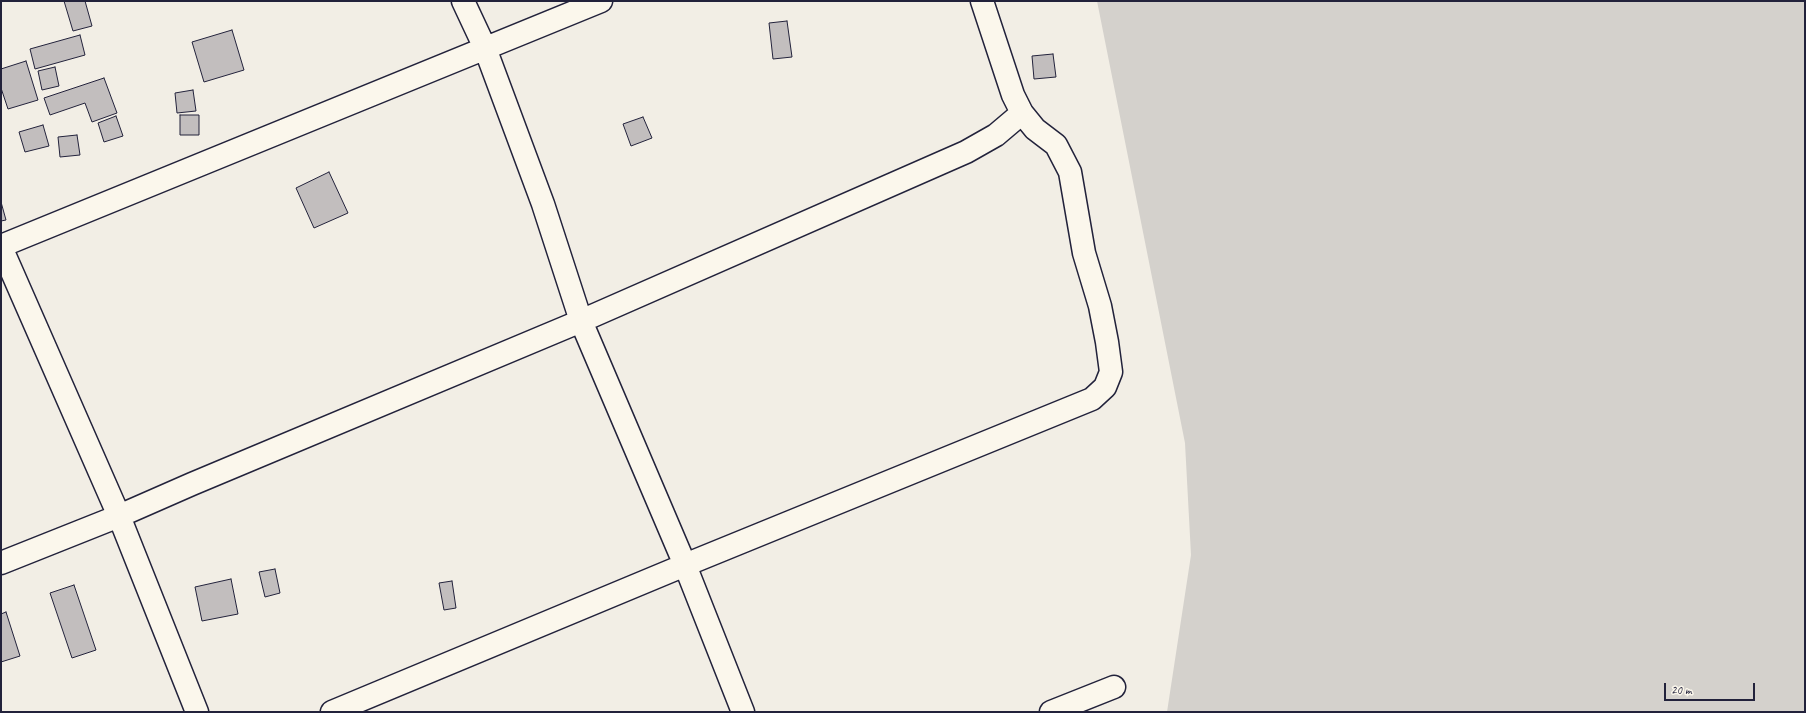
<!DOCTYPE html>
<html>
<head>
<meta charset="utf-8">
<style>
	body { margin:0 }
	#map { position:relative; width:1806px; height:713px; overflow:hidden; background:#f2eee5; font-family:Caveat,sans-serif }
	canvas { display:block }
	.frame { position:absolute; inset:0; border:2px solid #22223b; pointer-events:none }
	.scale { position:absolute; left:1664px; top:683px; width:91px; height:18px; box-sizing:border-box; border:2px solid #22223b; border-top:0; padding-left:5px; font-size:12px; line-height:14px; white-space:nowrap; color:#22223b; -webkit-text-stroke:3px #fbf7ec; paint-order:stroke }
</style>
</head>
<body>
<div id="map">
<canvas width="1806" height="713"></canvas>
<div class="frame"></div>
<div class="scale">20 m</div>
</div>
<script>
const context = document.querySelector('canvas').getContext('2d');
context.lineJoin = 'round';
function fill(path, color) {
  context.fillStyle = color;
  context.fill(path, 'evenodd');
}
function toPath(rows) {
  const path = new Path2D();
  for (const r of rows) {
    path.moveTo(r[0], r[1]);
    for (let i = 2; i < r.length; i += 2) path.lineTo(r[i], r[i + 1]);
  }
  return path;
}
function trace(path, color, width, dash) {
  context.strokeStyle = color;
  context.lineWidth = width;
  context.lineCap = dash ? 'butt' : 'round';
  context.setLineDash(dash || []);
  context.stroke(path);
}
const green = toPath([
	[1097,1,1805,1,1805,712,1167,712,1191,555,1185,443]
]);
const building = toPath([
	[64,1,85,1,92,26,73,31,64,1],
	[787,21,792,57,773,59,769,23,787,21],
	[232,30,244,70,204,82,192,42,232,30],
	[80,35,85,55,35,69,30,49,80,35],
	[1053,54,1056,77,1034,79,1032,56,1053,54],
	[26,61,38,100,8,109,1,88,1,69,26,61],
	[55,67,59,86,42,90,38,71,55,67],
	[104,78,117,113,92,122,85,103,50,115,44,98,104,78],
	[193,90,196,111,177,113,175,93,193,90],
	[180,115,199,115,199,135,180,135,180,115],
	[116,116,123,136,104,142,98,123,116,116],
	[643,117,652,138,631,146,623,124,643,117],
	[43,125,49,146,25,152,19,132,43,125],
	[77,135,80,155,60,157,58,137,77,135],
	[329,172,348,213,314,228,296,188,329,172],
	[1,202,6,220,1,221,1,202],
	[275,569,280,593,265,597,259,572,275,569],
	[231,579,238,614,202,621,195,587,231,579],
	[452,581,456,608,444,610,439,583,452,581],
	[74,585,96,650,72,658,50,593,74,585],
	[6,612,20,656,1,662,1,614,6,612]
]);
const street = toPath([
	[463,1,485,48,543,204,581,321,685,565,743,712],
	[1,246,601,1],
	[1,247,119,516,197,712],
	[1,563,119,516,192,484,581,321,966,152,996,135,1022,113],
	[332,712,685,565,1092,399,1105,387,1111,372,1107,342,1100,306,1084,253,1070,172,1056,145,1035,129,1022,113,1013,95,982,1],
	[1051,712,1114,687]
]);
fill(green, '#d4d1cc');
fill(building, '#c2bebe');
trace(building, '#22223b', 1);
trace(street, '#22223b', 25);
trace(street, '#fbf7ec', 22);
</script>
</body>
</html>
